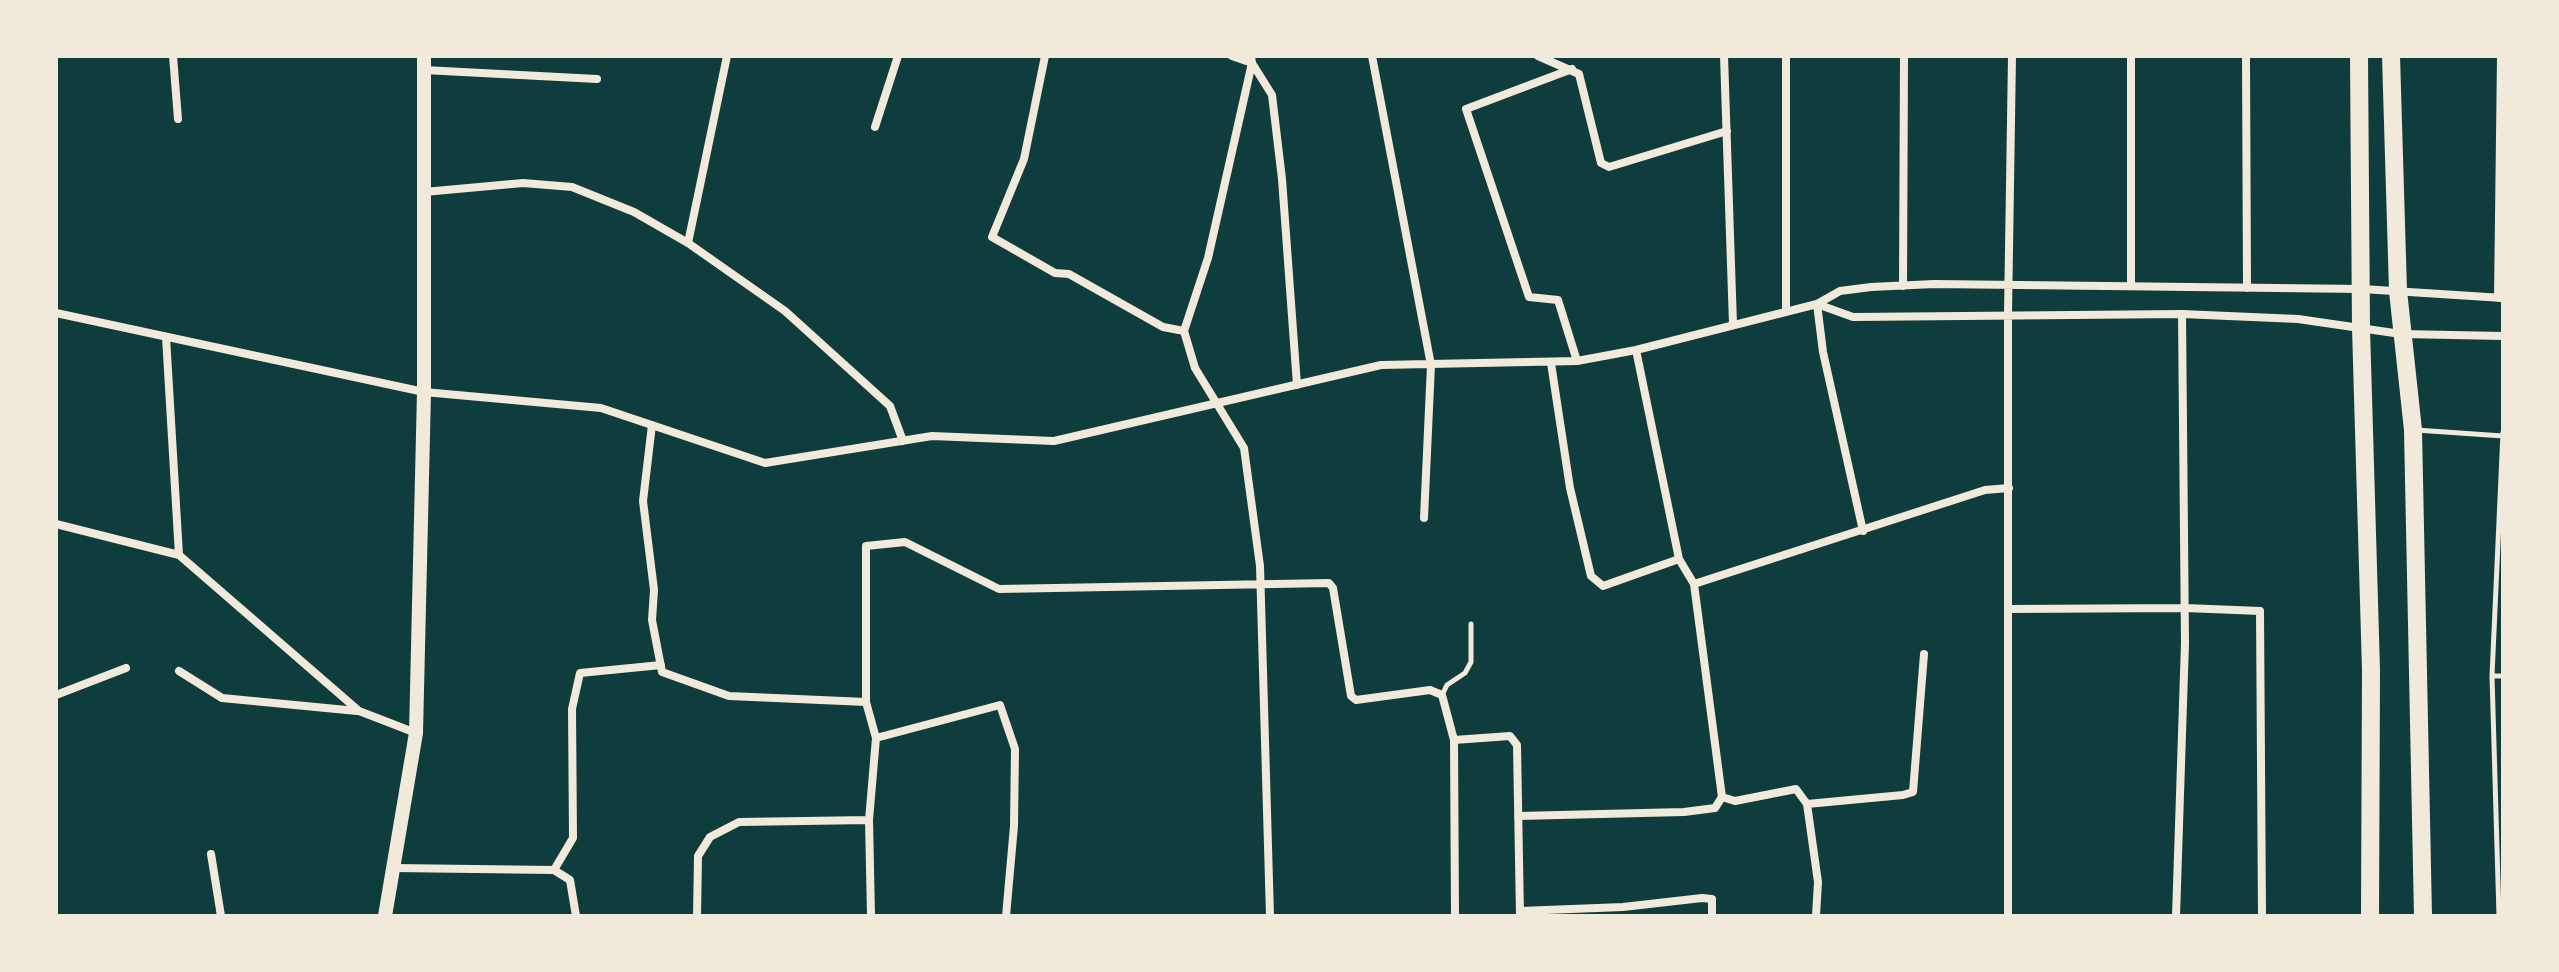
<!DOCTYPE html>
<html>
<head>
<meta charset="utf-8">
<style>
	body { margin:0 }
	#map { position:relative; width:2559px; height:972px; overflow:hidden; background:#0f3d3e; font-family:Mulish,sans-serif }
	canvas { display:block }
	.frame { position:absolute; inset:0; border:58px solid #f1e9da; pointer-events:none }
</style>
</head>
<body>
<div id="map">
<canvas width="2559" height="972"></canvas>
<div class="frame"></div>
</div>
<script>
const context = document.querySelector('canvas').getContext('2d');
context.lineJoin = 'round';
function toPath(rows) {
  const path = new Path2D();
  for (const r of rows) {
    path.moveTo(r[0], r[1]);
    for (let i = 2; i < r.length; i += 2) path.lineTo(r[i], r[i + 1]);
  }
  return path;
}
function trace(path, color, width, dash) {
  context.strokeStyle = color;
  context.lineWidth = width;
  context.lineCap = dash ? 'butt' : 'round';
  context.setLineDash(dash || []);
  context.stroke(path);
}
const service = toPath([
	[2416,430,2503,436],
	[2492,676,2503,676],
	[1442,695,1447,685,1465,673,1471,662,1471,624],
	[2499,916,2492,676,2503,432]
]);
const minor = toPath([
	[173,56,178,119],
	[1045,56,1024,159,992,237,1055,273,1069,274,1163,327,1184,331],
	[1232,56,1252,63,1272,95,1282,179,1297,385],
	[1251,56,1252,63,1208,258,1184,331,1195,368,1244,448,1260,566,1270,916],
	[1372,56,1431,365,1424,518],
	[1538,56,1579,74,1601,163,1609,167,1727,131],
	[1724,56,1733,324],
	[2131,56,2131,286],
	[2246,56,2247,288],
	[1572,69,1466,109,1529,297,1558,300,1577,361],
	[424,70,597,79],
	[875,127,898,56],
	[424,192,523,183,572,187,634,212,688,243,785,311,890,406,903,441],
	[688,243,727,56],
	[1903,286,1904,56],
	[2498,298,2501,56],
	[1817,304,1853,317,2182,314,2298,319,2401,334,2503,336],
	[1817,304,1823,352,1863,531],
	[1786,312,1786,56],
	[56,313,424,392,601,408,765,463,932,436,1054,441,1381,365,1577,361,1636,350,1817,304,1840,291,1871,287,1934,284,2362,289,2503,298],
	[166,337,179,555],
	[1636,350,1679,559,1694,584,1722,797,1735,801,1796,789,1807,804,1818,882,1816,916],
	[1551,363,1570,488,1591,576,1603,586,1679,559],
	[652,425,643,501,654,590,652,620,662,672,729,696,866,702],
	[56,524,179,555,359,711,416,733],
	[1694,584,1985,490,2009,488],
	[2009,609,2185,608,2260,611,2262,916],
	[179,671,222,698,357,711],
	[56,695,126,668],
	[876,738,1000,705,1015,749,1014,826,1006,916],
	[1807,804,1903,795,1913,792,1924,654],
	[1518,816,1684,812,1715,808,1722,797],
	[211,854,221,916],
	[394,868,554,870,570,880,576,916],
	[554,870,573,838,572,709,580,673,661,665],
	[1520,911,1623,907,1702,898,1712,899,1712,916],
	[697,916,698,856,710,837,739,822,869,820],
	[871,916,869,820,876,738,866,702,866,546,905,542,999,589,1329,583,1333,588,1351,696,1356,700,1430,690,1442,695,1454,740],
	[1455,916,1454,740,1510,736,1517,745,1520,916],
	[2008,916,2008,314,2012,56],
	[2176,916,2185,643,2182,314]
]);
const tertiary = toPath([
	[385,916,416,733,424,392,424,56]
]);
const trunk = toPath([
	[2359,56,2361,328,2371,670,2370,916],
	[2391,56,2398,291,2413,430,2423,916]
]);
trace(service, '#f1e9da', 5);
trace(minor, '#f1e9da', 8);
trace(tertiary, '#f1e9da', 14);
trace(trunk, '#f1e9da', 18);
</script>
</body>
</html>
